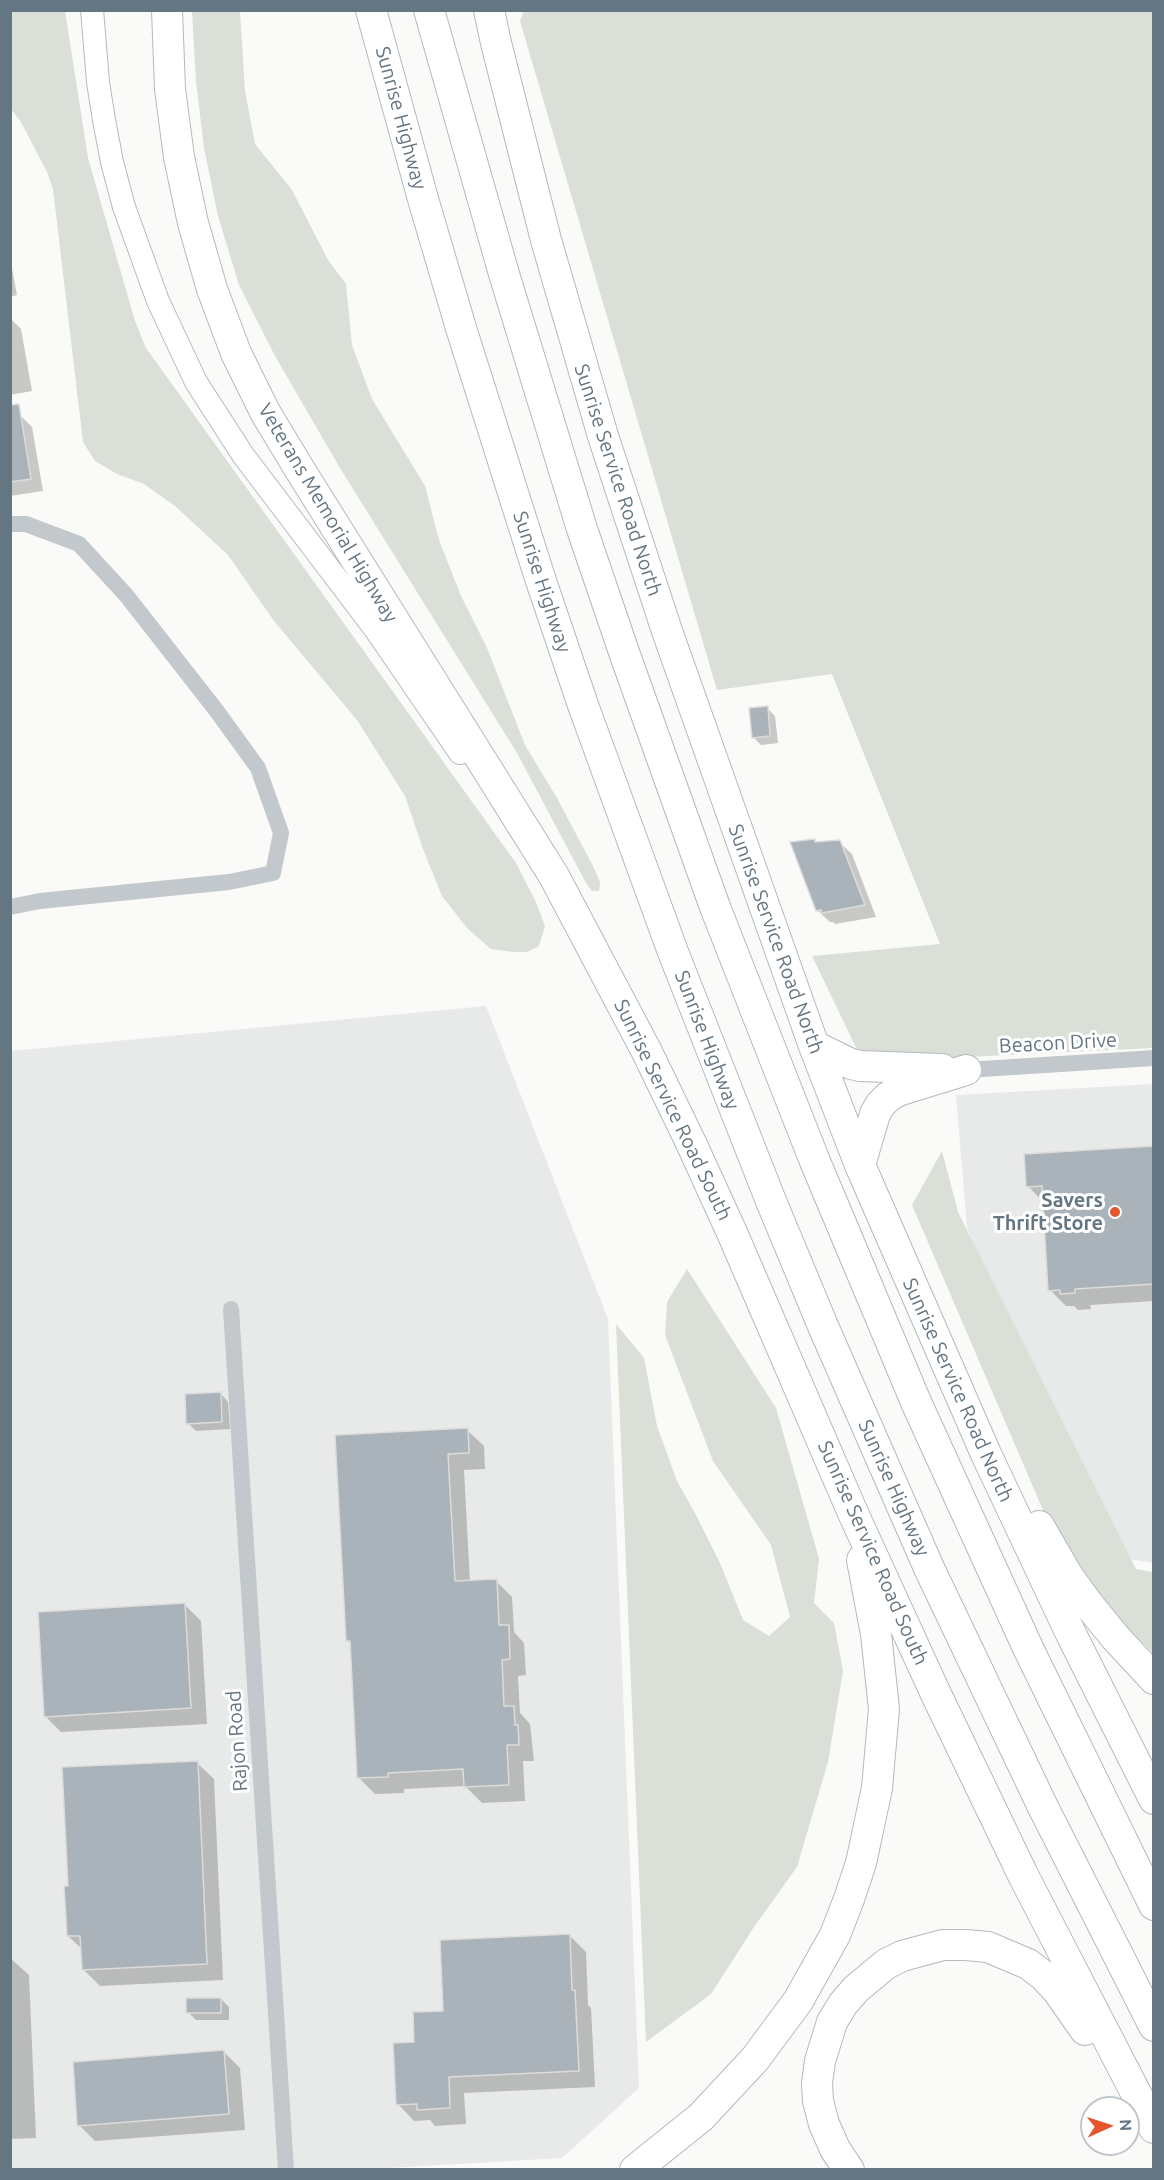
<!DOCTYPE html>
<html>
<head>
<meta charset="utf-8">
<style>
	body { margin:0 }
	#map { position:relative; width:1164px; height:2180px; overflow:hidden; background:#fafaf8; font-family:Ubuntu,sans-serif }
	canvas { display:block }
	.frame { position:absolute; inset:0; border:12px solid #657683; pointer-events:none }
	.north { position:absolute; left:1080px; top:2096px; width:60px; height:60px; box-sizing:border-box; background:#fff; border:2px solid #c1c8cd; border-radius:50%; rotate:87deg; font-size:16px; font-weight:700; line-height:24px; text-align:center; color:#657683 }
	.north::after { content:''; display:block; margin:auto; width:21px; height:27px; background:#e4572e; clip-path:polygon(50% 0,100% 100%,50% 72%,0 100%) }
</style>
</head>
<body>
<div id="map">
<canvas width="1164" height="2180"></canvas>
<div class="frame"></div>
<div class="north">N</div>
</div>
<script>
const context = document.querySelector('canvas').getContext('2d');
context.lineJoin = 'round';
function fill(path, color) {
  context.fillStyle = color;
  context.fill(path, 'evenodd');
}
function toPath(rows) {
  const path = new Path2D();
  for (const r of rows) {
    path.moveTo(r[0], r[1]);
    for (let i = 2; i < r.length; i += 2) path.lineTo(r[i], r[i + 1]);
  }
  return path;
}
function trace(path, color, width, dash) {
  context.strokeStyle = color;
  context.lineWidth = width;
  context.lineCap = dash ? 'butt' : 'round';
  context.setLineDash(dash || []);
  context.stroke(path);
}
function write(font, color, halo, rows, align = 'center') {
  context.font = font + ' Ubuntu,sans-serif';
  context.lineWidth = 6;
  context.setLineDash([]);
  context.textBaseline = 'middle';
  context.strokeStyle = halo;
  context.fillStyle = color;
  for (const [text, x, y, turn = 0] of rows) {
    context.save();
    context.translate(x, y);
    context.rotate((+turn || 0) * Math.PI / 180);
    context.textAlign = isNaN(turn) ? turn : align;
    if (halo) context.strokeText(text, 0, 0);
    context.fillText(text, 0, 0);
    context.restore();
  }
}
const built = toPath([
	[486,1006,608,1319,639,2088,562,2158,355,2170,11,2170,11,1051],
	[1153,1084,1153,1563,1130,1559,1033,1387,967,1228,956,1095]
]);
const green = toPath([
	[11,10,65,11,88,158,135,321,146,348,516,863,536,902,545,926,539,946,527,952,513,952,491,949,467,928,442,896,423,849,405,796,357,720,274,621,228,555,175,506,144,484,117,474,95,461,83,442,53,189,47,172,21,122,11,109],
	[524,10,1153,11,1153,1048,863,1062,812,956,940,944,832,674,717,690,520,21],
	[192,11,240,11,245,91,255,144,292,190,328,260,346,284,352,345,372,399,425,486,439,540,461,596,487,648,525,745,557,798,593,866,600,882,599,891,592,891,586,883,517,753,340,468,275,356,239,285,218,216,204,148,196,81],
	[942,1151,958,1212,1136,1569,1153,1572,1153,1653,1120,1621,1046,1517,912,1205],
	[687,1269,776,1408,819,1559,814,1603,834,1623,843,1671,828,1762,797,1867,754,1927,711,1994,646,2042,616,1324,644,1358,657,1426,677,1481,696,1515,720,1563,743,1620,769,1636,790,1617,771,1545,713,1461,665,1335,667,1302]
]);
const shadow = toPath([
	[10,257,17,295,10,297],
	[10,318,21,329,32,391,10,395],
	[20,415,32,427,43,491,10,496,10,416],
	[767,708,775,716,778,743,761,745,753,737],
	[814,841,817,844,839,842,852,854,876,917,835,924,833,922,830,922,817,910],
	[1154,1148,1154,1301,1090,1305,1091,1309,1078,1310,1074,1306,1066,1306,1050,1290,1044,1203,1028,1186],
	[221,1394,228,1402,230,1429,196,1431,188,1423],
	[467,1430,484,1446,485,1469,464,1470,470,1582,496,1581,512,1597,514,1632,524,1643,526,1675,518,1676,520,1713,530,1724,534,1761,523,1761,525,1801,482,1803,465,1786,404,1789,404,1793,375,1794,359,1778,352,1644,348,1640,337,1436],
	[185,1605,201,1621,207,1724,61,1732,45,1716],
	[197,1763,214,1779,223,1980,100,1986,84,1970,83,1950,68,1936,69,1887],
	[569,1935,586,1952,588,2005,591,2008,595,2087,464,2093,466,2124,435,2126,430,2120,414,2121,398,2104,415,2044,445,2012],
	[10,1958,29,1975,36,2138,10,2139],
	[221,1999,229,2007,229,2020,196,2020,188,2012],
	[224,2052,240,2068,245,2130,95,2141,79,2125]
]);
const building = toPath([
	[19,404,31,479,10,482,10,405,19,404],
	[768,706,770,736,752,738,749,708,768,706],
	[815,839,815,842,840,840,865,905,822,913,821,910,816,911,790,842,815,839],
	[1154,1146,1154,1284,1075,1289,1075,1293,1060,1294,1060,1290,1048,1291,1042,1186,1026,1187,1024,1154,1154,1146],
	[221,1392,222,1422,186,1424,185,1394,221,1392],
	[468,1428,469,1453,448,1454,455,1581,497,1579,499,1625,509,1625,510,1659,502,1660,504,1706,514,1706,515,1725,518,1725,519,1745,507,1745,509,1785,464,1787,463,1769,388,1773,388,1777,357,1778,350,1641,346,1641,335,1435,468,1428],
	[185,1603,191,1708,44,1717,38,1612,185,1603],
	[198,1761,207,1964,82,1970,80,1936,67,1936,64,1886,68,1886,62,1767,198,1761],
	[570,1934,572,1990,575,1990,579,2071,449,2077,450,2108,417,2110,417,2104,396,2105,393,2043,414,2042,413,2012,443,2011,440,1940,570,1934],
	[186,1998,221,1998,221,2013,186,2013,186,1998],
	[224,2050,229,2114,77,2126,73,2062,224,2050]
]);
const street = toPath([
	[10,524,26,524,79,544,126,595,216,710,258,768,281,833,273,873,229,882,40,901,10,907],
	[966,1070,1154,1058],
	[231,1309,286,2170]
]);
const secondary = toPath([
	[92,10,98,82,104,120,112,162,124,207,158,301,196,382,243,455,375,629,460,753]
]);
const highway = toPath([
	[167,10,170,89,179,157,193,223,212,289,236,353,265,412,300,470,554,876,647,1052,692,1145,733,1235,853,1513,935,1692,1023,1875,1154,2128],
	[371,10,423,199,461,328,540,578,583,705,673,952,771,1201,823,1326,929,1568,1043,1807,1154,2026],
	[429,10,504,274,582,529,625,655,715,907,814,1159,916,1402,1028,1648,1154,1905],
	[489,10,496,43,546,240,603,436,667,631,814,1046,860,1165,986,1454,1072,1636,1154,1799],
	[814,1046,851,1064,860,1066,942,1069],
	[860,1165,875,1114,880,1105,888,1097,898,1091,966,1070],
	[1039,1526,1068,1576,1089,1605,1115,1637,1154,1679],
	[635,2170,701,2117,755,2059,798,2001,835,1935,849,1899,861,1863,877,1788,884,1709,876,1634,862,1560],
	[849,2170,835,2149,824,2124,818,2101,817,2083,820,2061,832,2022,843,2004,856,1989,886,1964,902,1956,943,1945,966,1945,988,1947,1028,1964,1044,1976,1057,1990,1085,2030]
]);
const markers = [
	[1115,1212,6,"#e4572e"]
];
const streetNames = [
	["Sunrise Highway",401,118,75],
	["Sunrise Service Road North",618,480,72],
	["Veterans Memorial Highway",328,513,59],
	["Sunrise Highway",542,582,72],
	["Sunrise Service Road North",776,939,70],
	["Sunrise Highway",707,1040,69],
	["Beacon Drive",1058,1043,-3],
	["Sunrise Service Road South",673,1110,64],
	["Sunrise Service Road North",958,1390,66],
	["Sunrise Highway",894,1488,66],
	["Sunrise Service Road South",873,1553,66],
	["Rajon Road",237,1741,-94]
];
const poiNames = [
	["Savers",1103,1200],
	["Thrift Store",1103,1223]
];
fill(built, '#e8e9e9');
fill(green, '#dadfd7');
fill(shadow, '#0003');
fill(building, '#aab3b9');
trace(building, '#dcdcda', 1.5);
trace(secondary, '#b3babf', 24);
trace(highway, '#b4b9bd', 32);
trace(street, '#c3c8cc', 16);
trace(secondary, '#fff', 22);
trace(highway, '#fff', 30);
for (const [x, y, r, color] of markers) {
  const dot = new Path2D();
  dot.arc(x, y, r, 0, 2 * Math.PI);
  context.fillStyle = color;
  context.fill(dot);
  trace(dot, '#fff', 2);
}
write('20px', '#657683', '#fff', streetNames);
write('bold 20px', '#657683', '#fff', poiNames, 'right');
</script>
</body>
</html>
